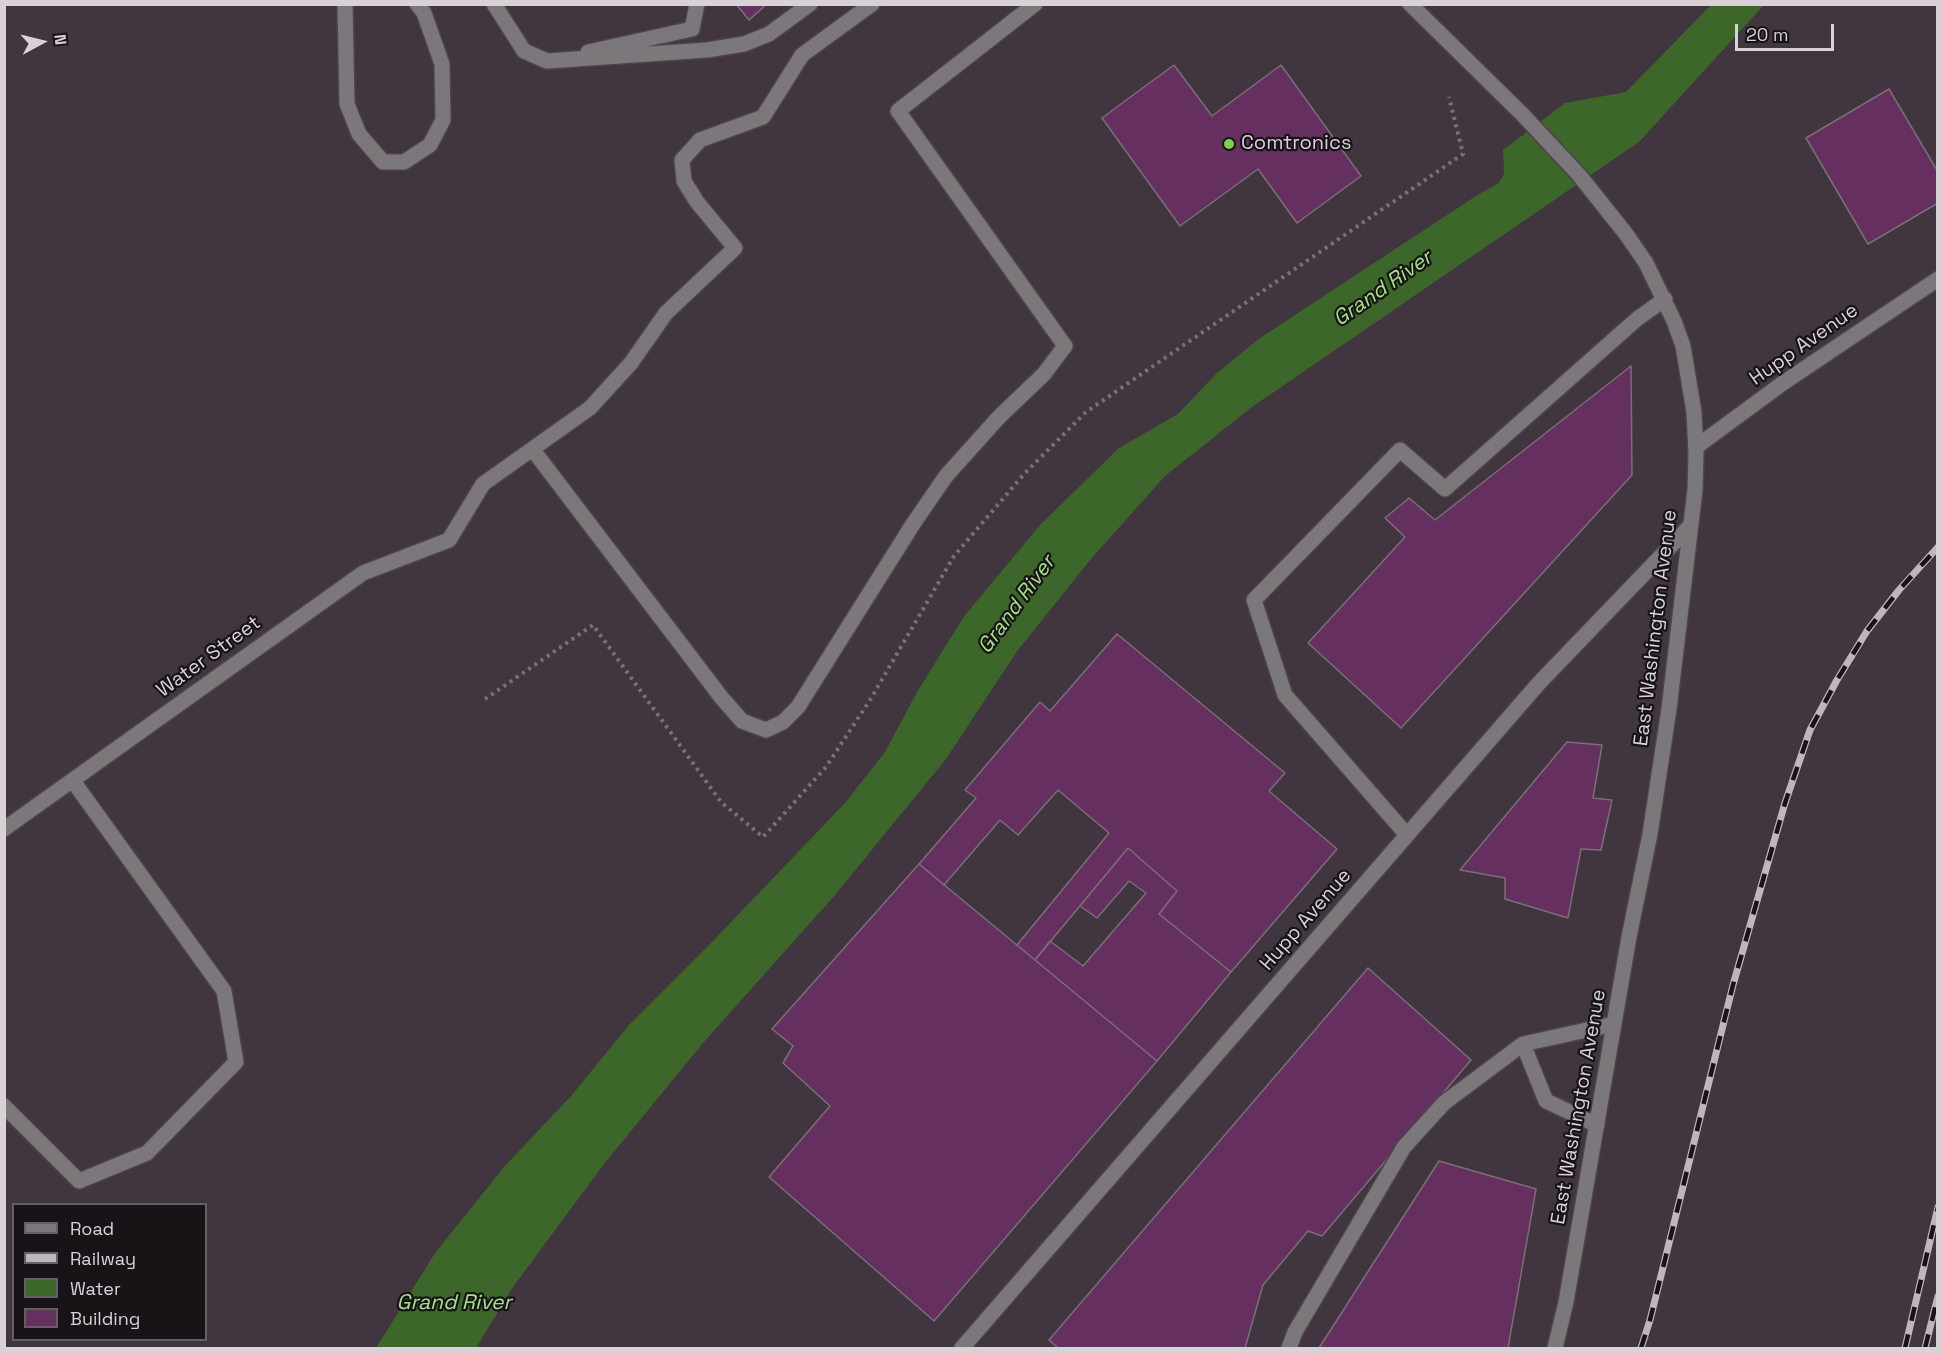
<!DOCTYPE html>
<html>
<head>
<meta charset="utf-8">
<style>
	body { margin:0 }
	#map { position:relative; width:1942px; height:1353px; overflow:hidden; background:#322931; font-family:"Space Grotesk",sans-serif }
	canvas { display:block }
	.frame { position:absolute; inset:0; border:6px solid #d8d2d7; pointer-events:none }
	.legend { position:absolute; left:12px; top:1203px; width:195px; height:138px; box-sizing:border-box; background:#171317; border:2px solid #645f64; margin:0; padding:8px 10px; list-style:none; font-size:18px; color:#d8d2d7 }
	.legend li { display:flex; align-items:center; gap:12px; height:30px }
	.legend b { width:30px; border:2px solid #645f64 }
	.north { position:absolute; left:12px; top:12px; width:60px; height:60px; -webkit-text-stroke:4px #171317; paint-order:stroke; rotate:83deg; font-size:16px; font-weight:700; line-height:24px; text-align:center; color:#d8d2d7 }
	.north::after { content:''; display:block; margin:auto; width:21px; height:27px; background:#d8d2d7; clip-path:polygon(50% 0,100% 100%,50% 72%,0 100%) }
	.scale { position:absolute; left:1735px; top:24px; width:99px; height:27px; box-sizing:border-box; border:3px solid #d8d2d7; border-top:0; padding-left:8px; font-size:18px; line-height:21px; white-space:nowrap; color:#d8d2d7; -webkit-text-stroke:4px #171317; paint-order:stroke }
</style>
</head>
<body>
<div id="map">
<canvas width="1942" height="1353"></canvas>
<div class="frame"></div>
<ul class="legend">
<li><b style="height:8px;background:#7c777b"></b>Road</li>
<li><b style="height:8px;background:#bdb6bc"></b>Railway</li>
<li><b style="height:16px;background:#3d662a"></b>Water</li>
<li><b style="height:16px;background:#65305f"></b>Building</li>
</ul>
<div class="north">N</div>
<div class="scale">20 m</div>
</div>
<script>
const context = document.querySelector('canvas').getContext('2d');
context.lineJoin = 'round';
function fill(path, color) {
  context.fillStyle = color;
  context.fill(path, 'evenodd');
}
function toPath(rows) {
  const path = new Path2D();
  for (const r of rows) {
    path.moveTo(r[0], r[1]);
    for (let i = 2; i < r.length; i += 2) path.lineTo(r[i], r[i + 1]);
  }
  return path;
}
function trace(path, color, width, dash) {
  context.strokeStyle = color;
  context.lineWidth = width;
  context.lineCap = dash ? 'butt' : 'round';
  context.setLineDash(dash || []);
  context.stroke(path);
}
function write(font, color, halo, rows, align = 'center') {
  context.font = font + ' "Space Grotesk",sans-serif';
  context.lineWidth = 4.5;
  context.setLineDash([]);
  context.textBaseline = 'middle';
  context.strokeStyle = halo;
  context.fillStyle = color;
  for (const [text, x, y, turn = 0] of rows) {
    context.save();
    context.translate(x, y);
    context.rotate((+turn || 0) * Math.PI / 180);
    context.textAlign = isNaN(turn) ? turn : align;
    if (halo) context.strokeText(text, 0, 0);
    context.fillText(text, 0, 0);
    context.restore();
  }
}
const built = toPath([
	[4,5,1937,5,1937,1348,5,1348],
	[14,1204,206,1204,206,1340,14,1340]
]);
const water = toPath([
	[1711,5,1764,5,1639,142,1252,407,1165,476,1091,559,1018,650,946,759,835,895,703,1043,604,1164,513,1287,476,1348,376,1348,435,1253,504,1167,571,1096,629,1025,712,942,845,803,885,752,917,692,965,615,1040,525,1119,448,1178,414,1217,373,1260,338,1479,194,1499,183,1504,174,1503,150,1565,103,1626,92]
]);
const building = toPath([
	[736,4,767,4,749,20,736,4],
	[1174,65,1212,116,1281,65,1361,176,1297,223,1258,169,1180,226,1102,118,1174,65],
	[1889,89,1938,172,1938,203,1868,244,1806,138,1889,89],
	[1631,366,1632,475,1401,728,1308,643,1405,537,1385,518,1409,498,1435,520,1631,366],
	[1117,634,1285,773,1269,791,1337,849,1231,972,1159,914,1177,891,1128,848,1035,960,1017,945,1109,833,1058,790,1018,835,1000,820,944,885,919,864,976,798,965,790,1040,702,1050,711,1117,634],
	[1567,742,1602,745,1593,798,1612,800,1601,850,1581,849,1568,918,1505,899,1505,878,1460,870,1567,742],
	[1128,848,1177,891,1159,914,1231,972,1157,1061,1035,960,1050,941,1083,966,1146,893,1129,881,1097,918,1080,906,1128,848],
	[919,864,1157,1061,934,1321,769,1177,830,1106,783,1063,793,1046,772,1029,919,864],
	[1368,968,1471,1060,1322,1236,1308,1231,1263,1285,1245,1348,1058,1348,1049,1340,1368,968],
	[1439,1161,1536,1189,1508,1348,1319,1348,1439,1161]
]);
const path = toPath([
	[485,699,593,625,721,802,763,837,826,767,870,700,954,556,1025,473,1086,412,1463,154,1449,97]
]);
const minor = toPath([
	[345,4,347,104,359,134,383,162,404,162,430,145,443,120,442,64,424,13,417,4],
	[494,4,524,51,547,61,707,50,744,44,769,34,810,4],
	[1410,4,1523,115,1579,175,1626,234,1646,263,1674,321,1683,346,1694,412,1696,454,1695,490,1669,709,1650,834,1629,937,1566,1302,1555,1348],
	[588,52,692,29,697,4],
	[1696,447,1783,383,1938,279],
	[533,450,721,697,742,721,766,730,783,722,798,707,913,524,946,476,999,417,1044,374,1065,346,898,111,1035,4],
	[4,829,363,573,449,540,483,484,590,408,631,363,666,313,735,248,697,202,684,181,682,160,700,140,763,117,802,55,872,4],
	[1407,835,1285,695,1254,600,1400,450,1445,489,1637,319,1665,299],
	[1523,1044,1546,1101,1597,1125],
	[4,1106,79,1181,147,1153,236,1062,224,991,73,781],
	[962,1348,1539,683,1690,526],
	[1289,1348,1295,1332,1404,1147,1444,1103,1523,1044,1614,1024]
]);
const rail = toPath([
	[1641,1348,1650,1320,1733,985,1785,803,1810,730,1837,680,1867,631,1899,590,1938,547],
	[1905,1348,1938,1207],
	[1925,1348,1938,1296]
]);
const markers = [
	[1229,144,6,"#7cd154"]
];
const poiNames = [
	["Comtronics",1241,144]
];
const streetNames = [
	["Hupp Avenue",1804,345,-35],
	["East Washington Avenue",1656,628,-83],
	["Water Street",209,657,-36],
	["Hupp Avenue",1306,920,-49],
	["East Washington Avenue",1579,1107,-80]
];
const waterNames = [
	["Grand River",1383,289,-35],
	["Grand River",1017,605,-54],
	["Grand River",454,1303]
];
fill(built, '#41353f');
fill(water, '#3d662a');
fill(building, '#65305f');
trace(building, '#796f78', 1.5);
trace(minor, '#4d444c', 18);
trace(path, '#797178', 4, [3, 4.5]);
trace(minor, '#7c777b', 15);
trace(rail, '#bdb6bc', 7);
trace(rail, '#171317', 4.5, [14]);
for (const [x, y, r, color] of markers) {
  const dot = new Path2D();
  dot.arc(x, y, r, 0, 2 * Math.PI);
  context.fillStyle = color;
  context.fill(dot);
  trace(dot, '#171317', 2);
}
write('20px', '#d8d2d7', '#171317', poiNames, 'left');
write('20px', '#d8d2d7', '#171317', streetNames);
write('italic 21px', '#a5e28b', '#171317', waterNames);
</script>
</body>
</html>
